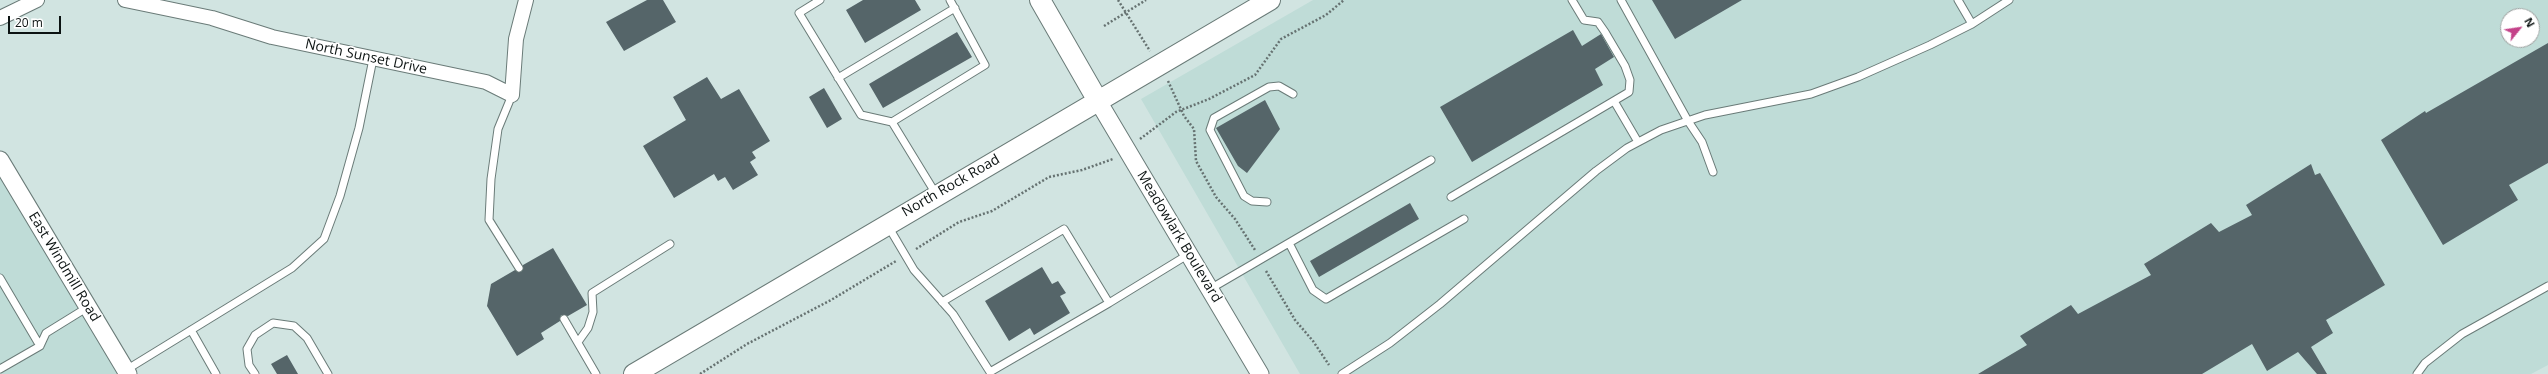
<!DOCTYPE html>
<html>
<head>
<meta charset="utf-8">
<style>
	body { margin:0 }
	#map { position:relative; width:2548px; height:374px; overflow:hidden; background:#d1e4e1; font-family:"Open Sans",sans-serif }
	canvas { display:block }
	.north { position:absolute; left:2500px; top:8px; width:40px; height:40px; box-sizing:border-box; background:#fff; border:1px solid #9ea1a0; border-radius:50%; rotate:60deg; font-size:11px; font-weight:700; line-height:16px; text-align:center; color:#0c1312 }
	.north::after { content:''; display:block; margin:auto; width:14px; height:18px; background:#c44289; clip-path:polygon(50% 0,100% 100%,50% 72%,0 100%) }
	.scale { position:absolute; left:8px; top:16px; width:53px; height:18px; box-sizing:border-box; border:2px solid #0c1312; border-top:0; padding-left:5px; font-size:12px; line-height:14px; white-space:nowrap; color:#0c1312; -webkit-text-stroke:3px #fff; paint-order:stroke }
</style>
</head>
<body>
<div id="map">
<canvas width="2548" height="374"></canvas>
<div class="north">N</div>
<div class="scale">20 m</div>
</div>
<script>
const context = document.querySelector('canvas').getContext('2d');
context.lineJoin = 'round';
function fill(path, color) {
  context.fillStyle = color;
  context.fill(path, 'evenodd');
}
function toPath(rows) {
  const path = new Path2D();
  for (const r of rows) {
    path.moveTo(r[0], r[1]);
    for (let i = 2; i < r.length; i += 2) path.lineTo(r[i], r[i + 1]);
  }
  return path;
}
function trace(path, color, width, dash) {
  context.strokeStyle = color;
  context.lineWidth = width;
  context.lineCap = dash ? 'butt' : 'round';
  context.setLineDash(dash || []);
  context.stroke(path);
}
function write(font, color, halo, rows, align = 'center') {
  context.font = font + ' "Open Sans",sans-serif';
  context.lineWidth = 3.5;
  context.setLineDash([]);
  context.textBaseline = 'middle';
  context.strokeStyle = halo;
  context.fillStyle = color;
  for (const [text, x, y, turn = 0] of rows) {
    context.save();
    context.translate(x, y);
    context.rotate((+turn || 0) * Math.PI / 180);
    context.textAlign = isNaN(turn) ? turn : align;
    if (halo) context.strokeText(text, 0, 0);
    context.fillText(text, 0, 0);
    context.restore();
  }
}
const built = toPath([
	[1313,0,2548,0,2548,365,2531,374,1300,374,1141,99],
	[2508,16,2532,16,2532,40,2508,40],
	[0,168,123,374,0,374]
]);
const building = toPath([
	[647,0,663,0,676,22,624,51,606,22],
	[863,0,915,0,921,10,865,43,846,10],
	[1652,0,1742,0,1675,39],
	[1573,30,1582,46,1601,34,1614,57,1595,69,1603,85,1472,162,1440,107],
	[957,32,972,57,883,108,869,84],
	[2548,43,2548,163,2509,185,2518,200,2443,245,2381,140,2425,111,2426,113],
	[707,77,721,99,739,89,770,141,752,152,756,158,750,162,758,175,733,190,725,177,718,181,714,174,674,198,643,146,686,120,673,97],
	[824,88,842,119,827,128,809,97],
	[1265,100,1280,129,1247,173,1238,166,1216,128],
	[2311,164,2315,175,2320,173,2385,285,2326,320,2333,333,2311,347,2327,374,2317,374,2298,352,2267,371,2252,344,2202,374,1978,374,2027,345,2020,336,2071,305,2078,314,2151,275,2144,264,2211,223,2219,232,2252,215,2246,205],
	[1410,203,1419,219,1319,277,1310,261],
	[553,248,587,305,568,316,561,315,560,321,541,333,544,339,517,356,487,306,491,284,515,270,521,272,523,265],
	[1042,267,1052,284,1058,281,1066,293,1060,296,1070,313,1034,335,1030,328,1009,341,985,301],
	[287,355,298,374,277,374,271,364]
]);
const path = toPath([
	[1118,0,1150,51],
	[1104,26,1146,0],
	[1168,81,1184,116,1194,129,1196,161,1216,197,1235,219,1255,250],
	[1140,139,1176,112,1209,99,1255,75,1281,39,1326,15,1344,0],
	[916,249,959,222,992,211,1049,177,1082,170,1113,159],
	[1266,271,1295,320,1313,341,1329,365],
	[700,374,747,344,831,300,896,261]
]);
const service = toPath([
	[820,0,799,13,861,115,892,122,936,194],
	[1621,0,1688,121,1702,142,1713,172],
	[1958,0,1972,24],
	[838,78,955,8],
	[512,95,498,129,491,179,489,220,519,268],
	[1614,101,1638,142],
	[892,122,985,65,950,0],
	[1451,197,1629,92,1630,80,1625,66,1605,32,1598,22,1584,20,1572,0],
	[1267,202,1252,201,1244,196,1210,130,1214,118,1269,87,1279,86,1293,94],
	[888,226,914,270,953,314,990,372,1109,303,1064,229,942,302],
	[1289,243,1313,290,1326,299,1464,219],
	[0,278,40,346],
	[1210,289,1431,160],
	[1109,303,1189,254],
	[564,319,596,374],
	[191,330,216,374],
	[578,342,588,328,593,312,592,293,670,244],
	[0,369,40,346,46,333,88,307],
	[126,370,292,268,324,239,340,196,359,128,373,59],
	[255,374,249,365,247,349,255,335,273,323,294,326,307,338,328,374],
	[1342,374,1390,343,1440,304,1596,171,1627,148,1661,130,1705,115,1811,94,1858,77,1930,45,1972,24,2009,0],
	[2417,374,2425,363,2462,334,2548,286]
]);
const minor = toPath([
	[125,0,212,18,272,37,486,82,512,95,516,39,526,0],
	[0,18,37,0]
]);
const tertiary = toPath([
	[1098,101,1260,374],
	[0,160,128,374]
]);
const secondary = toPath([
	[1040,0,1098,101],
	[634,374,1270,0]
]);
const streetNames = [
	["North Sunset Drive",366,57,12],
	["North Rock Road",951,186,-30],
	["Meadowlark Boulevard",1179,237,59],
	["East Windmill Road",64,267,59]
];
fill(built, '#bfdcd7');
fill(building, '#556569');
trace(service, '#6a7b78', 9);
trace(minor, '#6a7b78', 16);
trace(tertiary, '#6a7b78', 19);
trace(secondary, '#6a7b78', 22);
trace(path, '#667271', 2.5, [2, 2]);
trace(service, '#fff', 7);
trace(minor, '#fff', 14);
trace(tertiary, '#fff', 17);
trace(secondary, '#fff', 20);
write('14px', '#0c1312', '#fff', streetNames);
</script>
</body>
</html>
